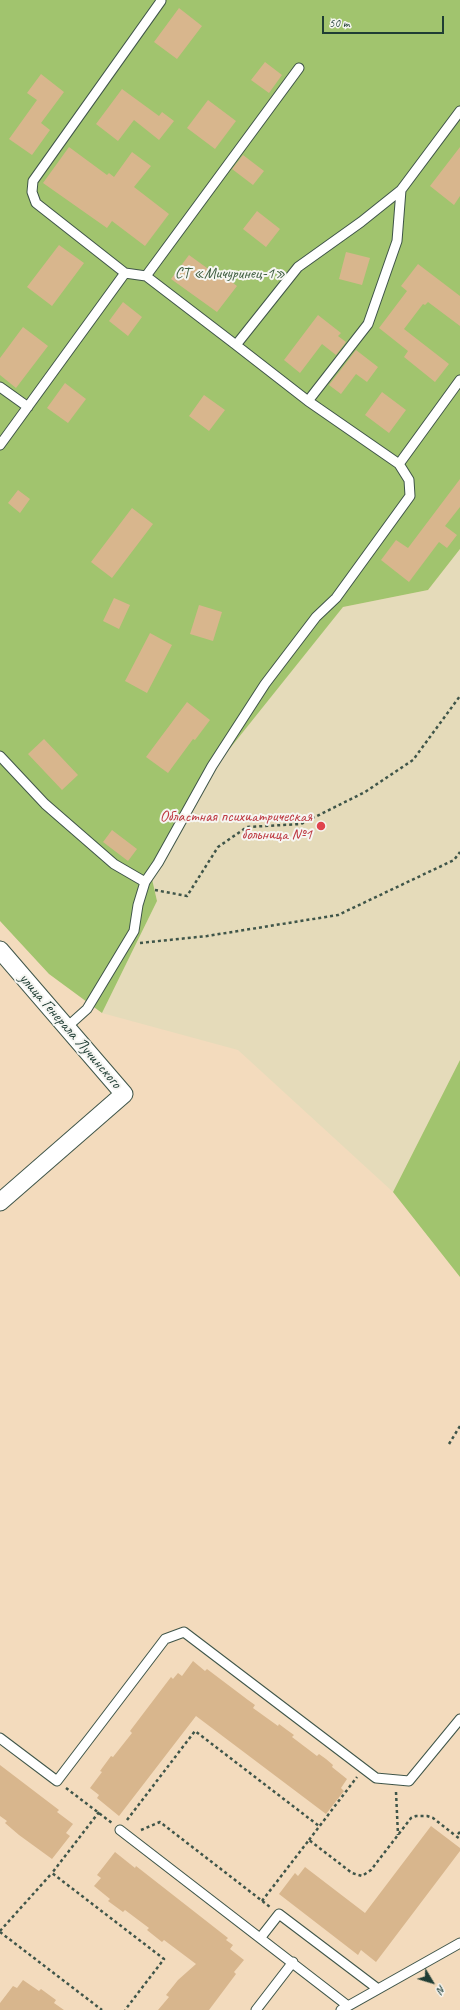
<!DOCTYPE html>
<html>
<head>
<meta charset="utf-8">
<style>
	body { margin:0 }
	#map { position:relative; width:460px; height:2010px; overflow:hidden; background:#f3dbbd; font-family:Caveat,sans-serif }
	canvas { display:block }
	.north { position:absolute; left:412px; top:1962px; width:40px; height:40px; -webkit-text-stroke:3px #f6f6f2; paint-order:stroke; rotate:128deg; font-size:11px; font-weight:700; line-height:16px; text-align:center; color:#1f3d34 }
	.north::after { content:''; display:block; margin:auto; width:14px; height:18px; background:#1f3d34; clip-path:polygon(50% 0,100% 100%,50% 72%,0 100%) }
	.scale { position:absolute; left:322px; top:16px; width:122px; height:18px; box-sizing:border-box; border:2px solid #1f3d34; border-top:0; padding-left:5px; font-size:12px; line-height:14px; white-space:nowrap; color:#1f3d34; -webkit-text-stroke:3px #f6f6f2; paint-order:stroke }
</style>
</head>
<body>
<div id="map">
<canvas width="460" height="2010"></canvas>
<div class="north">N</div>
<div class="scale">50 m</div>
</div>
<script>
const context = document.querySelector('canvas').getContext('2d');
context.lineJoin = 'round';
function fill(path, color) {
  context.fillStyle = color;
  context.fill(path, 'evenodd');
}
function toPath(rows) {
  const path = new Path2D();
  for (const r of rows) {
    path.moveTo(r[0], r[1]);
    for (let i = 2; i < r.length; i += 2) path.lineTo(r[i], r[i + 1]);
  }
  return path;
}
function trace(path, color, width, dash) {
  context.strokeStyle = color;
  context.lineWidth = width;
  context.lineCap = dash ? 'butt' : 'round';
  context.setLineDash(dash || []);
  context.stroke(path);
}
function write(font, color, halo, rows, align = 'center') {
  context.font = font + ' Caveat,sans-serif';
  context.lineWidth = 4;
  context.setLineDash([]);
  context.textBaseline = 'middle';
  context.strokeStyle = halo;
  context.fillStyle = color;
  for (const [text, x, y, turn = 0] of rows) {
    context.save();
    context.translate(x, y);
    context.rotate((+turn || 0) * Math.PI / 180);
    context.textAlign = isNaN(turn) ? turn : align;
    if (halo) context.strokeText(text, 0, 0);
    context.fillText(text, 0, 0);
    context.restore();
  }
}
const built = toPath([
	[460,549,460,1060,393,1192,238,1050,102,1013,157,901,152,879,211,772,343,607,428,590]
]);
const green = toPath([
	[0,0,460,0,460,549,428,590,343,607,211,772,152,879,157,901,102,1013,49,974,0,921],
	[460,1060,460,1277,393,1192]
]);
const building = toPath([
	[179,8,202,26,177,59,154,42],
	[265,62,282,75,269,93,251,80],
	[41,74,64,92,41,123,50,130,32,155,9,139,37,100,27,93],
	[122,89,159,116,162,112,174,121,159,140,134,120,118,141,96,124],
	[208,100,236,121,215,149,187,128],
	[69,147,107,175,109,173,114,177,132,152,151,166,134,187,169,214,145,246,112,221,107,228,43,183],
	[460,147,460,196,454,205,430,186],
	[243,155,264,171,253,185,232,169],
	[257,211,280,229,266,247,243,229],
	[59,245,84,263,52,306,27,287],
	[346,252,370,258,362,285,339,279],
	[189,255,218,276,220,273,237,286,217,312,171,279],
	[418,264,460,296,460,326,428,302,425,305,423,304,404,329,449,364,435,382,404,357,408,351,379,328,407,291,401,286],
	[123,302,142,317,128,336,109,321],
	[318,315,341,333,338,336,346,342,336,355,322,344,300,373,284,360],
	[23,327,48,346,16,388,0,375,0,358],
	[356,350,378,367,367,382,356,374,341,394,329,385],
	[65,383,86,399,68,423,47,408],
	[382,392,406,410,389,433,365,415],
	[204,395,225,410,209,431,189,416],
	[460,479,460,507,445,526,457,535,447,548,439,542,409,582,381,560,396,540,408,548],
	[18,490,30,499,20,513,8,503],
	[132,508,153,524,112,578,91,562],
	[114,598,130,605,119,629,103,621],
	[199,605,222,612,213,641,190,634],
	[150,633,172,645,147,693,125,681],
	[187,702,210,720,195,740,193,739,168,773,146,757],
	[44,739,78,775,62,790,28,754],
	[112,830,137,849,128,861,103,842],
	[193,1661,205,1671,207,1669,248,1700,255,1705,253,1708,278,1726,279,1724,287,1730,294,1735,292,1737,317,1756,319,1754,326,1759,333,1765,332,1767,347,1779,341,1788,344,1791,326,1814,196,1716,119,1816,97,1798,99,1795,90,1788,102,1772,100,1771,111,1756,113,1757,132,1733,130,1731,171,1677,173,1679,178,1673,182,1676],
	[0,1765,59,1810,57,1812,73,1824,66,1833,70,1836,52,1859,19,1835,5,1823,7,1821,0,1816],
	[431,1826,460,1848,460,1851,376,1962,361,1950,358,1955,279,1894,295,1873,298,1876,305,1867,365,1913],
	[115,1852,135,1868,136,1866,228,1938,226,1940,233,1945,230,1949,244,1960,234,1972,236,1974,209,2010,158,2010,169,1997,166,1995,178,1980,196,1964,164,1940,162,1942,147,1930,149,1928,125,1910,123,1912,108,1901,110,1899,94,1886,101,1878,97,1875],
	[23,1980,39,1991,41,1989,56,2000,54,2003,64,2010,0,2010,0,2003,13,1986,17,1988]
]);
const path = toPath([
	[155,890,187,896,218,847,247,827,301,824,365,792,413,760,460,696],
	[140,943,207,936,338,915,454,860,460,852],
	[449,1444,460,1426],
	[66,1788,112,1823],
	[396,1792,398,1835],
	[99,1812,52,1873,164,1959,125,2010],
	[127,1820,195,1731,319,1826],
	[141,1830,160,1822,270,1907],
	[460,1832,456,1836,460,1839],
	[309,1840,357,1777],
	[262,1901,309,1840,352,1873,362,1876,371,1870,411,1818,416,1816,427,1816,433,1818,456,1836],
	[0,1931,52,1873],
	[0,1932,102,2010]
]);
const service = toPath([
	[161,1,33,181,32,192,36,203,125,273,146,276,236,345],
	[401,190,397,241,368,324,308,401,236,345,298,267,361,222,401,190,460,111],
	[146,276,299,68],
	[0,387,28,407],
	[0,445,125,273],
	[399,464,460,380],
	[0,756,45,804,114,864,145,882,158,863,212,766,265,684,316,617,336,598,410,496,409,480,399,464,308,401],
	[67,1027,87,1009,134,931,138,905,145,882],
	[0,1738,57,1781,165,1639,184,1632,376,1778,409,1781,460,1719],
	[120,1830,348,2006],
	[261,1937,279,1914,378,1989],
	[256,2010,293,1962],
	[341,2010,460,1943]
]);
const minor = toPath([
	[0,950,124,1094,0,1202]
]);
const markers = [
	[321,826,5,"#e0444e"]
];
const parkNames = [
	["СТ «Мичуринец-1»",230,274]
];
const healthNames = [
	["Областная психиатрическая",312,817],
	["больница №1",312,835]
];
const streetNames = [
	["улица Генерала Лучинского",70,1031,49]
];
fill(built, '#e5dbba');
fill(green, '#a1c46e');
fill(building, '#d8b68d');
trace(service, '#3f5549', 11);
trace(minor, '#3f5549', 19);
trace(path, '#3f5549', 2.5, [3, 3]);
trace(service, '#fff', 9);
trace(minor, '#fff', 17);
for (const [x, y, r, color] of markers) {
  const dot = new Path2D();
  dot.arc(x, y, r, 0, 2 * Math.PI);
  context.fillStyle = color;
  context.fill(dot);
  trace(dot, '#f6f6f2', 1.5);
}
write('16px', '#405f42', '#f6f6f2', parkNames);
write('16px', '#be3a42', '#f6f6f2', healthNames, 'right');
write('16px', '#1f3d34', '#f6f6f2', streetNames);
</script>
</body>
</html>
